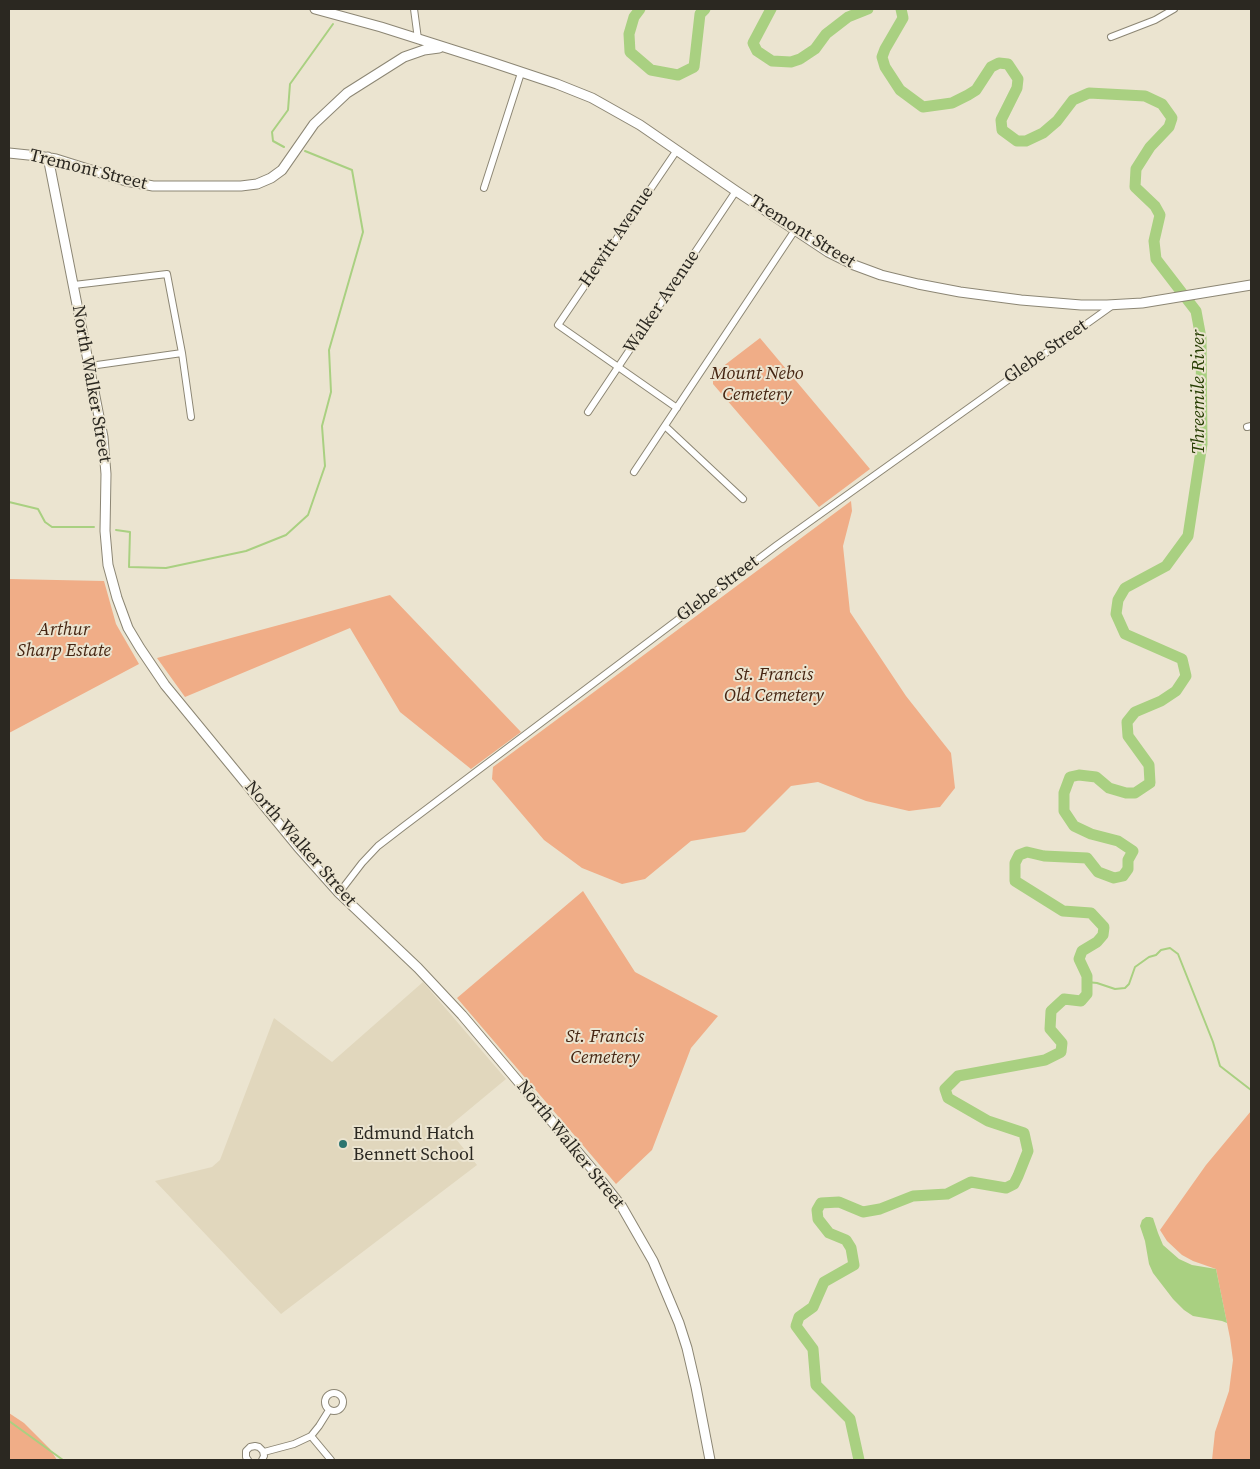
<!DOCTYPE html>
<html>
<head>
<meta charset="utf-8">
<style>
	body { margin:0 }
	#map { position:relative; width:1260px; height:1469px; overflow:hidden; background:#ebe4d0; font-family:"Source Serif 4",serif }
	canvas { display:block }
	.frame { position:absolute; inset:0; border:10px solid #2b2821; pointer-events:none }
</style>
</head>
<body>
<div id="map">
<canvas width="1260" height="1469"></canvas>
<div class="frame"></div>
</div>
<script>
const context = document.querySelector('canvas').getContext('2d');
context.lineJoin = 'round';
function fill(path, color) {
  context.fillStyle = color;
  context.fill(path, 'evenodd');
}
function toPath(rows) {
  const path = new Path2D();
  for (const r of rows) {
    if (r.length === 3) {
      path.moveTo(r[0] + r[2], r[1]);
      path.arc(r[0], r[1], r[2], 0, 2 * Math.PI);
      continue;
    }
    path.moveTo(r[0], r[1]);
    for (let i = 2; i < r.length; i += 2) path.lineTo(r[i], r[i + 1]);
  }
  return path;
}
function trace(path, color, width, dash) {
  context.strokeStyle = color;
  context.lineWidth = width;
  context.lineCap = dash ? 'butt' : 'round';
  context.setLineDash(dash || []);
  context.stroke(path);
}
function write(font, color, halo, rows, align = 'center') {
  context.font = font + ' "Source Serif 4",serif';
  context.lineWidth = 4;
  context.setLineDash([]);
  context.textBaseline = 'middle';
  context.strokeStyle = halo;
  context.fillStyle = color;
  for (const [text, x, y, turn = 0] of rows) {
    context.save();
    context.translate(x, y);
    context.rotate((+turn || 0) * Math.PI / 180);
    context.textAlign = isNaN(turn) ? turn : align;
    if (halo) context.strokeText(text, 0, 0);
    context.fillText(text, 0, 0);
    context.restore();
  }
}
const built = toPath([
	[423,982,506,1079,447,1128,477,1165,281,1314,155,1181,212,1167,220,1160,274,1018,332,1062]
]);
const green = toPath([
	[760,338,870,469,819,507,713,384,713,374],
	[851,501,852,511,843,546,850,612,906,696,951,753,955,788,940,807,909,811,866,801,818,782,791,786,745,832,691,841,645,879,622,884,582,868,544,840,492,779,493,767],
	[9,579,104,581,116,624,139,664,9,733],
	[390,595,521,732,471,769,400,712,350,628,185,697,157,658],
	[583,891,635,972,718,1016,691,1048,652,1150,616,1184,457,998],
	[1251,1111,1251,1460,1212,1460,1215,1432,1229,1391,1233,1360,1230,1338,1216,1269,1193,1261,1182,1255,1167,1241,1160,1230,1206,1165],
	[9,1413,24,1423,50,1449,57,1460,9,1460]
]);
const water = toPath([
	[1146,1217,1150,1217,1153,1218,1158,1233,1163,1245,1179,1259,1192,1265,1216,1269,1227,1323,1222,1321,1193,1316,1184,1310,1173,1299,1153,1273,1149,1264,1145,1241,1140,1226,1142,1220]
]);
const stream = toPath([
	[284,147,273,141,272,132,288,110,290,84,333,24],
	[9,502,38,509,45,522,52,527,94,527],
	[116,530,130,532,129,567,166,568,246,551,286,535,308,515,325,466,322,426,331,392,329,350,363,232,352,170,305,151],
	[1087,982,1097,983,1115,989,1125,988,1129,984,1135,967,1149,957,1156,955,1161,950,1170,948,1178,954,1213,1042,1220,1066,1251,1090],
	[9,1421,63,1460]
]);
const river = toPath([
	[640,9,634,17,629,34,630,52,651,70,678,75,694,67,700,14,705,9],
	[771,9,753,43,757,51,772,61,791,62,800,59,815,49,826,34,848,17,868,9],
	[859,1460,850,1419,816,1385,813,1349,796,1326,799,1317,813,1307,824,1282,854,1265,851,1248,846,1240,829,1233,818,1219,817,1210,821,1203,839,1202,863,1212,880,1209,913,1196,947,1194,971,1182,1006,1188,1014,1184,1018,1176,1028,1151,1024,1133,988,1121,948,1098,945,1089,958,1076,1045,1060,1061,1052,1062,1043,1050,1029,1051,1011,1064,999,1081,1001,1087,994,1087,976,1079,959,1082,951,1097,942,1103,935,1104,927,1091,913,1063,911,1015,881,1015,863,1019,855,1027,852,1044,856,1087,858,1098,872,1114,878,1123,876,1128,869,1128,860,1133,851,1118,841,1091,834,1074,826,1064,811,1064,793,1070,777,1079,775,1096,777,1109,788,1126,793,1135,793,1150,783,1149,765,1128,736,1127,722,1135,712,1161,701,1176,691,1186,676,1182,659,1125,634,1116,614,1118,600,1125,588,1166,566,1188,536,1202,444,1201,338,1196,311,1156,259,1154,241,1160,215,1155,206,1135,187,1136,169,1150,147,1169,127,1172,118,1162,104,1145,96,1089,93,1073,100,1057,121,1043,133,1026,141,1017,141,1002,130,1001,120,1017,88,1018,79,1008,64,999,63,991,67,976,90,968,95,952,103,923,107,900,90,885,67,882,57,885,49,903,18,901,9]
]);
const minor = toPath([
	[414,9,418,39],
	[1111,37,1155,20,1174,9],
	[677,150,558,325,677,408],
	[484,188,521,73],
	[74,285,167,274,182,353,90,366],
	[182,353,191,417],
	[588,412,736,191],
	[665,426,743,499],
	[1247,427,1251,426],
	[634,472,795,230],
	[339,893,362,863,378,846,404,826,777,545,1113,305],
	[334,1402,9],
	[311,1436,331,1460],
	[264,1452,294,1444,311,1436,319,1426,329,1410],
	[248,1460,246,1457,246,1451,250,1447,255,1446,259,1447,263,1451,264,1456,262,1460]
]);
const secondary = toPath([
	[315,9,381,27,488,61,557,84,592,98,640,125,736,191,828,252,854,265,881,275,918,284,960,292,1021,300,1081,305,1107,305,1142,303,1251,285],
	[9,153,38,156,56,159,126,181,153,186,241,186,257,184,271,178,282,170,314,124,347,93,404,57,424,50,439,48],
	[48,157,103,437,106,474,105,531,108,565,117,598,128,628,140,648,165,685,298,847,339,893,418,968,462,1015,593,1170,622,1207,653,1261,679,1323,687,1348,696,1387,710,1460]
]);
const markers = [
	[343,1144,5,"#2c7570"]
];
const streetNames = [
	["Tremont Street",88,170,14],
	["Tremont Street",802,232,32],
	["Hewitt Avenue",617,237,-56],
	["Walker Avenue",662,302,-56],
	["Glebe Street",1046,352,-35],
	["North Walker Street",91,384,80],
	["Glebe Street",718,589,-37],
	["North Walker Street",300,844,49],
	["North Walker Street",570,1145,51]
];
const parkNames = [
	["Mount Nebo",757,374],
	["Cemetery",757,395],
	["Arthur",64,630],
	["Sharp Estate",64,651],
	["St. Francis",774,675],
	["Old Cemetery",774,696],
	["St. Francis",605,1037],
	["Cemetery",605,1058]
];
const poiNames = [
	["Edmund Hatch",353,1134],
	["Bennett School",353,1155]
];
const waterNames = [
	["Threemile River",1199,392,-90]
];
fill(built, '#e1d7bd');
fill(green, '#f0ad87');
fill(water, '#a9d081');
trace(stream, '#a9d081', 2);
trace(river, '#a9d081', 11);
trace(minor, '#8c8674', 8);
trace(secondary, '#8c8674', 11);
trace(minor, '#fff', 6);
trace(secondary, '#fff', 9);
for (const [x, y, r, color] of markers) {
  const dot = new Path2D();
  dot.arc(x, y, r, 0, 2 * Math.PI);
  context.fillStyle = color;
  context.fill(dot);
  trace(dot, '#ebe4d0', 2);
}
write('18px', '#2b2821', '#ebe4d0', streetNames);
write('italic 18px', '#452512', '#ebe4d0', parkNames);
write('18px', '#2b2821', '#ebe4d0', poiNames, 'left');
write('italic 19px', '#273e03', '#ebe4d0', waterNames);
</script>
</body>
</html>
